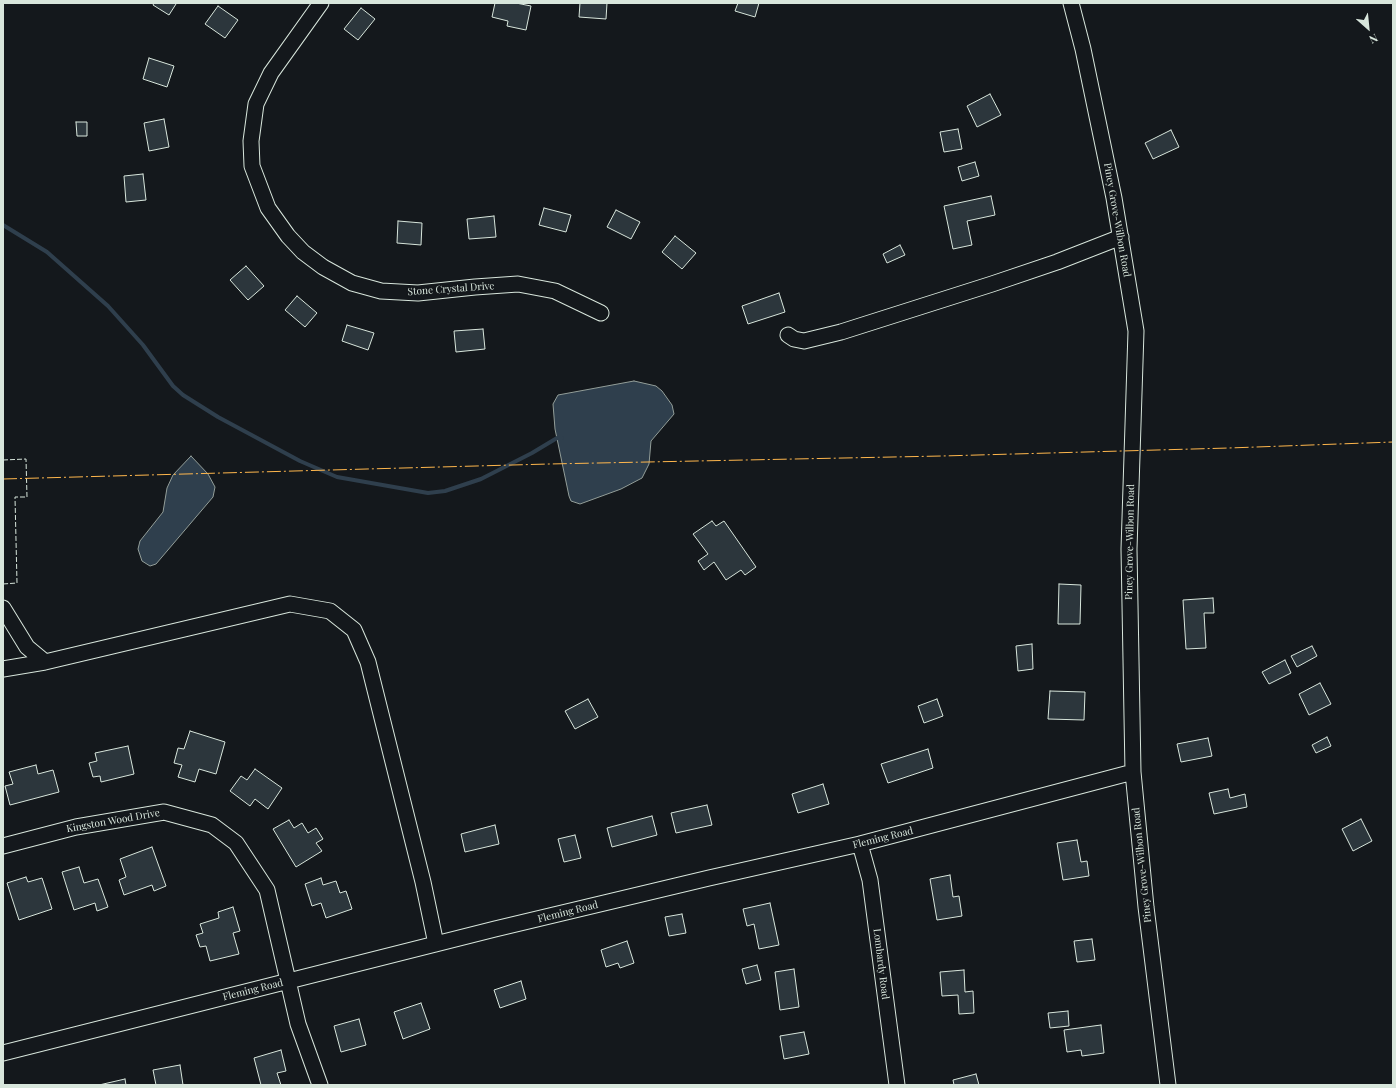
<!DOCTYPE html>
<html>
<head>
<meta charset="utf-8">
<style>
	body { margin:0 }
	#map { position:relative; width:1396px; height:1088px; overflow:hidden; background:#14181c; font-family:"Playfair Display",serif }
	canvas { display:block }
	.frame { position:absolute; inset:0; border:4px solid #d8e6dc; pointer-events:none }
	.north { position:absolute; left:1348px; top:8px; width:40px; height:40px; -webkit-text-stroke:3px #14181c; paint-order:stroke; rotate:153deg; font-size:11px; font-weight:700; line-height:16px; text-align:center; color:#d8e6dc }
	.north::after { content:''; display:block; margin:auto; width:14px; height:18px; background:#d8e6dc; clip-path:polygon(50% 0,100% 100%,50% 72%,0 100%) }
</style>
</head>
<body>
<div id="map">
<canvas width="1396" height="1088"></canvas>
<div class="frame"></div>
<div class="north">N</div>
</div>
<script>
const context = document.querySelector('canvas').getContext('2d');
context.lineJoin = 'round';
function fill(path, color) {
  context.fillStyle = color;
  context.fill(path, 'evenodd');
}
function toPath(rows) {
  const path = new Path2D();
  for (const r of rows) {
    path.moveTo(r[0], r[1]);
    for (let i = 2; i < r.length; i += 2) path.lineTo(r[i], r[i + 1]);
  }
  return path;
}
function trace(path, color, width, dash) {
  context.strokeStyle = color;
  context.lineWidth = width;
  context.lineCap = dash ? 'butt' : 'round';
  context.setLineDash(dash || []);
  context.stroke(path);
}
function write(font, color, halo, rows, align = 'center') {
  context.font = font + ' "Playfair Display",serif';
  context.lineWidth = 3;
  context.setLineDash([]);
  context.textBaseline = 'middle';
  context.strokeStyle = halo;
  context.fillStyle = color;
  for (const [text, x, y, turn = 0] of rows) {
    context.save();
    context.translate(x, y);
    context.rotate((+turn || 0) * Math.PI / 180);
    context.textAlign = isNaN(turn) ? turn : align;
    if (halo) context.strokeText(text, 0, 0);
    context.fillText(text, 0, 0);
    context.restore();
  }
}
const water = toPath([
	[634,381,656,386,662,391,672,405,674,414,651,441,649,464,642,478,621,489,580,504,571,501,569,496,555,429,553,404,558,395,634,381],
	[191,456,208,474,215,487,213,497,156,564,150,566,142,561,138,549,140,541,163,512,167,488,173,475,191,456]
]);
const stream = toPath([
	[3,225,47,252,108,306,143,345,173,386,183,395,218,417,300,461,337,477,428,493,445,491,481,479,532,453,557,438,562,438]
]);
const building = toPath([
	[154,3,175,3,176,4,169,15,153,5,154,3],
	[495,3,516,3,531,6,526,30,507,26,508,21,492,17,495,3],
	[580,3,607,3,606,19,579,17,580,3],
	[738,3,759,3,755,17,735,11,738,3],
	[218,6,238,20,225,38,205,24,218,6],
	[361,8,375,19,358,40,344,29,361,8],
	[149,58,174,66,167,87,143,79,149,58],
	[990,94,1001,115,977,127,967,106,990,94],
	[164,119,169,147,149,151,144,123,164,119],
	[76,122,87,122,87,136,77,136,76,122],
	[958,129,962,149,944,152,940,132,958,129],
	[1171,130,1179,147,1153,159,1145,143,1171,130],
	[975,162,979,176,962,181,958,167,975,162],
	[143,174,146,200,126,202,124,176,143,174],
	[991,196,995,215,967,221,972,245,953,249,944,206,991,196],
	[544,208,571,215,566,232,539,225,544,208],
	[616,210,640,222,631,239,607,227,616,210],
	[494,216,496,237,469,239,467,219,494,216],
	[398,221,422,223,421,245,397,243,398,221],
	[675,236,696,253,682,269,662,252,675,236],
	[900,245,905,255,887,263,883,254,900,245],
	[246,266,264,286,248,300,230,280,246,266],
	[779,293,785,312,748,324,742,306,779,293],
	[297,296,317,313,305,327,285,310,297,296],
	[347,325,374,333,368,350,342,341,347,325],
	[483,329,485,349,456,352,454,331,483,329],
	[712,521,716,526,724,521,756,567,745,575,741,570,726,580,714,562,704,570,698,561,708,554,693,534,712,521],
	[1059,584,1081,585,1080,624,1058,624,1059,584],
	[1213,598,1214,613,1204,613,1206,648,1186,649,1183,600,1213,598],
	[1032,644,1033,669,1018,671,1016,646,1032,644],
	[1312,646,1317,656,1297,667,1291,656,1312,646],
	[1285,660,1291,673,1269,684,1262,672,1285,660],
	[1320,683,1331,704,1309,715,1299,694,1320,683],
	[1050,691,1085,692,1084,720,1048,719,1050,691],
	[588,699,598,717,575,729,565,711,588,699],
	[937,699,943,716,924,723,918,706,937,699],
	[190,731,225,742,216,774,199,769,195,782,178,777,182,765,174,763,178,748,184,749,190,731],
	[1327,737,1331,746,1316,753,1312,745,1327,737],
	[1208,738,1212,756,1181,762,1177,744,1208,738],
	[128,746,134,774,101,782,100,776,93,777,89,763,97,761,95,753,128,746],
	[928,749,933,768,888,783,881,764,928,749],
	[36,765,38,774,53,770,59,792,10,805,5,786,13,784,9,772,36,765],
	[255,769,282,788,268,809,255,799,250,806,230,791,241,776,247,780,255,769],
	[823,784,829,804,798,813,792,794,823,784],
	[1228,789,1230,798,1245,794,1247,807,1214,814,1209,793,1228,789],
	[707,805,712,825,676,833,671,813,707,805],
	[652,816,657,835,612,847,607,828,652,816],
	[1361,819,1372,841,1353,851,1342,829,1361,819],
	[289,820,294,828,302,823,308,833,316,828,323,839,316,843,322,851,296,867,273,829,289,820],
	[495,825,499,844,465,852,461,834,495,825],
	[575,835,581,858,564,862,558,839,575,835],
	[1077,840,1081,862,1087,861,1089,876,1063,880,1057,843,1077,840],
	[152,847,166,886,154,891,152,885,124,895,119,880,126,877,120,859,152,847],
	[79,867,84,883,98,879,108,907,97,911,95,903,74,910,62,872,79,867],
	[950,875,953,897,959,896,962,916,937,920,930,879,950,875],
	[26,877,28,882,42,878,52,909,19,920,7,883,26,877],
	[321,878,323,885,336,881,340,893,346,891,352,909,326,918,321,903,312,906,305,884,321,878],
	[770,903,779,945,759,949,754,924,747,926,743,909,770,903],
	[233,907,240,931,233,933,239,954,210,961,206,946,200,947,196,935,203,933,200,924,219,918,218,912,233,907],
	[682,914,686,933,669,936,665,917,682,914],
	[1092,939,1095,960,1077,962,1074,941,1092,939],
	[627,941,634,963,620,968,618,963,606,967,601,950,627,941],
	[757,965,761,980,746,984,742,969,757,965],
	[794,969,799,1007,780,1010,775,972,794,969],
	[964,970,965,992,973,991,974,1013,959,1014,958,995,942,996,940,972,964,970],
	[521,981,526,999,500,1008,494,990,521,981],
	[421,1003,430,1029,403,1039,394,1012,421,1003],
	[1068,1011,1069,1026,1050,1028,1048,1013,1068,1011],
	[359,1019,366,1045,341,1052,334,1026,359,1019],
	[1101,1025,1104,1053,1082,1056,1081,1050,1067,1052,1064,1030,1101,1025],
	[804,1032,809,1054,784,1059,780,1036,804,1032],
	[281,1050,286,1071,277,1073,281,1085,261,1085,254,1058,281,1050],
	[180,1065,183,1085,156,1085,153,1070,180,1065],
	[976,1074,979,1085,954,1085,953,1080,976,1074],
	[125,1079,126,1085,99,1085,125,1079]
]);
const minor = toPath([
	[321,3,271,73,256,104,251,141,252,166,268,208,288,236,303,252,323,267,352,283,381,291,418,293,475,287,518,284,555,291,601,313],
	[1071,3,1083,49,1114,198,1136,331,1129,549,1133,772,1146,907,1168,1085],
	[788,335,794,339,804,341,841,332,992,284,1057,262,1121,237],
	[3,608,27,647,45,662,290,604,330,611,354,630,368,662,423,882,436,944],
	[3,669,45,662],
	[860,844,870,880,897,1085],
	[3,846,76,827,164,812,212,825,236,843,267,890,298,1024,320,1085],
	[3,1053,495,929,709,878,860,844,1133,772]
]);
const fence = toPath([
	[3,460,26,459,27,497,15,497,17,583,3,584]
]);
const power = toPath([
	[3,479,549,464,942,456,1229,448,1393,442]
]);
const streetNames = [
	["Piney Grove-Wilbon Road",1117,220,80],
	["Stone Crystal Drive",451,289,-4],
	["Piney Grove-Wilbon Road",1130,542,-89],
	["Kingston Wood Drive",113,821,-10],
	["Fleming Road",883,838,-14],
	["Piney Grove-Wilbon Road",1142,865,-96],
	["Fleming Road",568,912,-14],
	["Lombardy Road",881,964,83],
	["Fleming Road",253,990,-14]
];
fill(water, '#2f3f4d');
trace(water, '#939e99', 1);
trace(stream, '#2f3f4d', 4);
fill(building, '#2c363c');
trace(building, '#d8e6dc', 1);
trace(minor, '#d8e6dc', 17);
trace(minor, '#14181c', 15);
trace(fence, '#d8e6dc', 1, [5, 2]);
trace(power, '#ffb74d', 1, [14, 3, 2, 3]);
write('10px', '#d8e6dc', '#14181c', streetNames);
</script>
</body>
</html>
